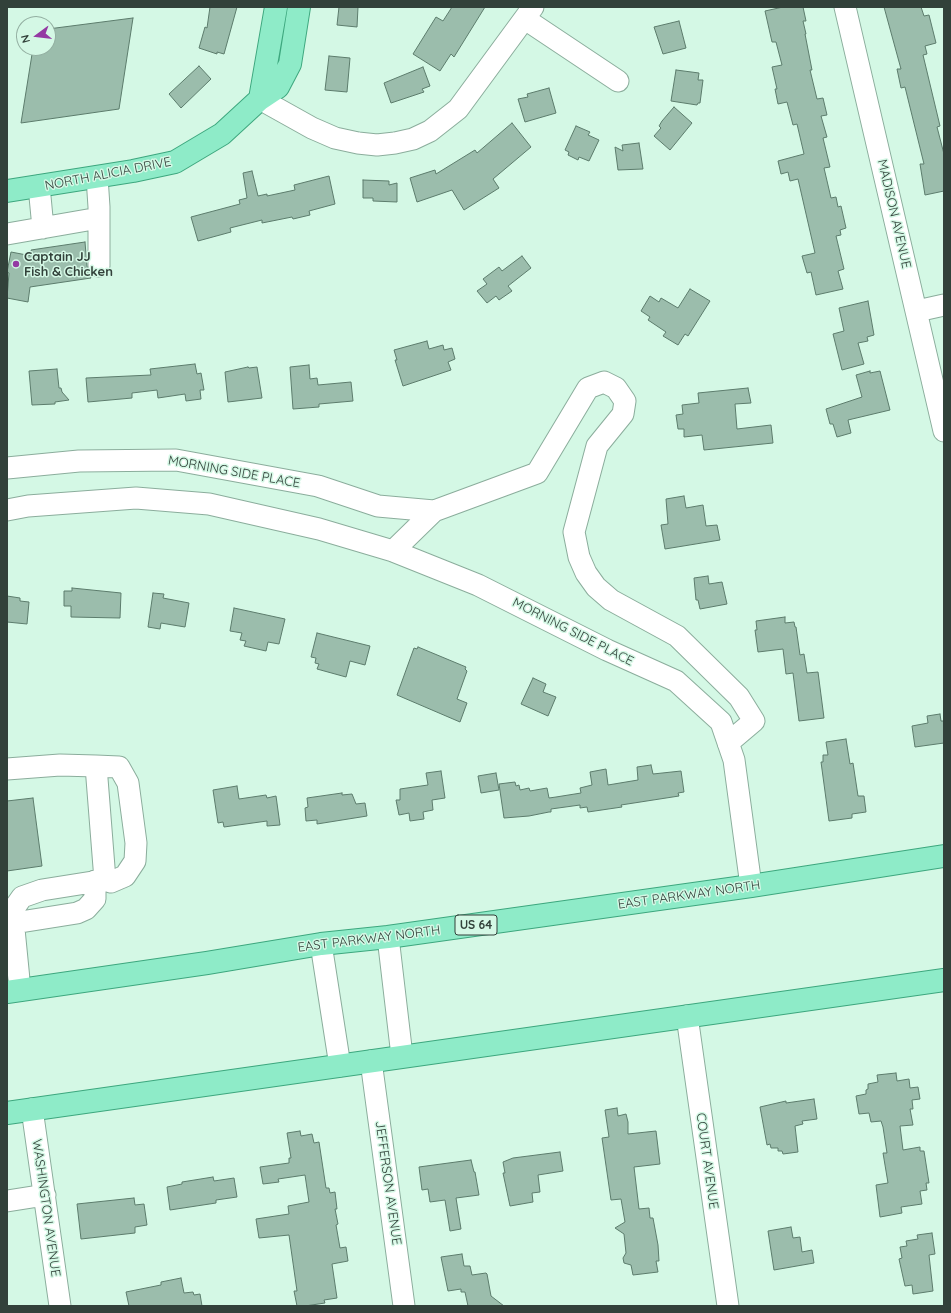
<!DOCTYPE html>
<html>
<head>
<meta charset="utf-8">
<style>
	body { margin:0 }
	#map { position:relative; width:951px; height:1313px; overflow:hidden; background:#d4f8e5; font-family:Quicksand,sans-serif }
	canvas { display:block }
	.frame { position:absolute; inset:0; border:8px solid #32413a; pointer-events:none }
	.north { position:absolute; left:16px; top:16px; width:40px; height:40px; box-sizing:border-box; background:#d4f8e5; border:1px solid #93afa1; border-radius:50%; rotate:255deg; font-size:11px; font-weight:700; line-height:16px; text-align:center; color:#32413a }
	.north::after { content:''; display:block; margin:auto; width:14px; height:18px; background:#9439a3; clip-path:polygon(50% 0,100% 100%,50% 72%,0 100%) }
</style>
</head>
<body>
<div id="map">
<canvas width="951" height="1313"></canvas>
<div class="frame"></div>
<div class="north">N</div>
</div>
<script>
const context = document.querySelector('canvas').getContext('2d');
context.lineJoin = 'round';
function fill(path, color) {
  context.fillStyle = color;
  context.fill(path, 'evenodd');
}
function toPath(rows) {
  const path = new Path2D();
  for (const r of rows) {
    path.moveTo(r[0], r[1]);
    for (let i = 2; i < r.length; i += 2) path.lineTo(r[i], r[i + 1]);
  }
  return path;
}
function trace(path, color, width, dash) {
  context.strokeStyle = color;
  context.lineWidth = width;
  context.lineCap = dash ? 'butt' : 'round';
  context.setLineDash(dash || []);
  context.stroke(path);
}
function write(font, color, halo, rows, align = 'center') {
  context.font = font + ' Quicksand,sans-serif';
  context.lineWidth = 3;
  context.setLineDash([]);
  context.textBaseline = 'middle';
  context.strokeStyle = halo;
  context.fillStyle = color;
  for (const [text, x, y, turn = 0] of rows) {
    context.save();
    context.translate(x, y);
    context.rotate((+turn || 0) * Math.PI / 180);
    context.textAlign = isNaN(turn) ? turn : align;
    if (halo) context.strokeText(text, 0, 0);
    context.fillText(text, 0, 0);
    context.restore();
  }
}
const building = toPath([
	[210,7,237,7,224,54,217,52,217,54,199,48,205,27,207,28,210,7],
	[339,7,358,7,357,27,337,25,339,7],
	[452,7,485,7,454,57,451,54,440,71,413,54,436,17,443,21,452,7],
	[783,7,803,7,806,21,803,21,806,34,805,34,812,70,810,70,817,99,823,98,827,115,821,116,827,137,823,138,830,167,824,168,831,198,836,197,838,207,841,206,846,228,840,230,841,235,836,236,844,269,838,271,843,289,816,295,811,272,807,273,802,256,815,253,798,179,790,181,788,172,781,174,778,161,804,154,797,124,793,125,787,102,778,104,775,89,777,89,772,67,782,65,776,42,772,42,765,11,783,7],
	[884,7,921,7,924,16,929,15,936,43,925,46,927,54,923,55,940,126,937,127,944,154,944,191,925,195,920,164,924,164,905,87,901,88,897,69,901,69,884,7],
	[133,18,119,109,21,123,33,48,48,48,48,29,133,18],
	[679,21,686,48,663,54,654,27,679,21],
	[329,56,350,58,347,92,325,90,329,56],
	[199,66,211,79,181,108,169,94,199,66],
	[423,67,430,86,422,89,424,92,391,103,384,83,423,67],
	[676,70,699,73,698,80,703,80,700,103,698,103,697,105,671,101,676,70],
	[549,88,556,113,525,122,518,99,528,97,527,94,549,88],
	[674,107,692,123,670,150,654,136,661,128,659,126,662,121,674,107],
	[512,123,531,147,493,179,499,188,464,210,452,190,417,202,410,178,435,170,436,174,475,150,477,153,512,123],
	[576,126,590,132,588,135,599,140,589,161,579,157,578,160,568,155,569,152,565,150,576,126],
	[639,143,643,169,618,170,615,147,623,151,622,145,639,143],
	[252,171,258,196,267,194,267,196,295,190,294,185,329,176,335,204,309,211,310,215,293,219,292,217,262,223,262,220,230,228,231,232,198,241,191,217,240,204,239,200,247,198,243,173,252,171],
	[363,180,389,181,389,185,397,183,397,202,373,201,373,198,363,198,363,180],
	[85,242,87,266,91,278,30,287,28,302,7,298,9,273,7,272,11,252,32,256,31,250,85,242],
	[522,256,531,268,508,286,512,291,499,300,496,296,487,303,477,291,487,284,483,279,499,267,502,271,522,256],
	[690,289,710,301,688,336,685,334,678,345,663,336,666,332,648,320,650,317,641,311,650,296,659,302,661,298,678,308,690,289],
	[868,301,874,335,867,337,868,341,858,343,864,364,842,370,833,334,844,331,839,308,868,301],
	[427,341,429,349,443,345,444,350,452,348,455,359,448,362,451,370,403,386,395,360,397,360,394,350,427,341],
	[195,364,197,374,201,373,204,390,200,390,201,399,186,401,185,394,158,398,157,390,132,393,132,398,88,402,86,378,151,375,150,369,195,364],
	[309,365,310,379,317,378,318,385,351,382,353,401,319,404,319,407,293,409,290,367,309,365],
	[248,367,249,368,257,367,262,398,228,402,225,372,248,367],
	[57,369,59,388,61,388,62,392,69,400,55,402,55,404,32,405,29,371,57,369],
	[870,371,870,373,880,371,890,410,848,420,851,433,837,437,833,424,830,424,826,409,862,397,856,375,870,371],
	[748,388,751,403,735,404,737,429,771,425,773,443,704,450,702,435,684,437,684,429,678,429,676,415,683,414,682,405,699,403,698,393,748,388],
	[684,496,686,508,703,505,706,526,717,525,720,540,665,549,661,525,668,524,666,499,684,496],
	[708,576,709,584,722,582,727,604,700,609,698,600,696,600,694,578,708,576],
	[72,588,121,593,120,618,71,617,71,606,64,606,64,591,72,591,72,588],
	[153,593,164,594,163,598,189,603,185,627,161,623,160,629,148,627,153,593],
	[7,596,20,598,20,601,29,602,27,624,7,622,7,596],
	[234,608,285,619,279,644,268,642,266,651,244,646,246,641,240,640,242,633,230,631,234,608],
	[785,617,785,623,794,622,795,627,796,627,800,655,804,654,807,673,818,672,824,718,799,721,793,673,786,674,783,649,758,652,755,630,757,630,756,621,785,617],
	[317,633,370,646,365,665,350,661,346,677,317,669,319,664,315,663,316,658,311,657,317,633],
	[418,647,466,667,465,669,467,671,457,699,467,703,460,722,397,695,414,648,417,649,418,647],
	[533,678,546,684,543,692,556,697,548,716,521,704,533,678],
	[940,714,941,721,944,721,944,743,915,747,912,726,928,723,927,716,940,714],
	[846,739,850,764,853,763,858,796,864,796,866,812,852,814,852,818,829,821,821,762,823,762,823,755,828,755,826,742,846,739],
	[651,765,653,774,681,771,684,792,678,793,679,796,621,805,622,807,588,812,587,807,580,808,580,805,551,809,551,812,549,812,529,816,504,818,499,784,515,782,516,786,519,785,520,790,529,788,530,791,547,788,549,798,556,797,581,793,580,788,592,785,590,772,606,769,608,785,638,780,637,767,651,765],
	[441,771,445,798,432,800,433,810,423,812,424,819,410,821,409,813,399,815,396,800,400,800,400,789,428,785,426,773,441,771],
	[496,773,499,790,481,793,478,776,496,773],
	[237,786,239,799,266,795,267,798,276,796,280,825,267,826,267,821,224,827,223,822,218,823,213,790,237,786],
	[342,793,342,795,352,794,356,804,365,803,367,816,317,824,317,820,306,821,305,808,308,807,307,798,342,793],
	[33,798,42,866,7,871,7,801,33,798],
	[896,1073,897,1081,909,1079,910,1088,918,1087,920,1099,912,1100,913,1109,910,1109,913,1125,900,1126,903,1150,920,1147,920,1151,924,1151,929,1183,926,1183,927,1190,920,1191,922,1204,901,1207,902,1213,880,1217,876,1185,888,1183,883,1153,887,1153,883,1127,881,1121,871,1122,869,1113,859,1114,856,1096,866,1094,866,1090,868,1089,868,1084,878,1082,877,1075,896,1073],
	[814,1099,817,1119,802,1121,803,1124,795,1126,798,1152,783,1154,782,1151,778,1151,778,1148,771,1148,770,1144,767,1145,760,1107,786,1101,786,1103,814,1099],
	[617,1108,618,1116,626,1114,628,1122,628,1134,656,1131,660,1164,634,1167,639,1209,649,1208,650,1218,653,1218,658,1245,659,1261,656,1261,658,1272,633,1275,631,1265,624,1263,623,1258,626,1253,624,1234,615,1228,625,1222,621,1199,611,1200,602,1138,609,1137,605,1110,617,1108],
	[300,1131,301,1136,312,1134,314,1143,319,1142,326,1188,329,1188,330,1193,335,1192,337,1209,335,1209,338,1224,336,1225,340,1248,346,1247,348,1261,332,1264,337,1298,324,1300,325,1303,305,1306,297,1306,294,1291,297,1291,289,1235,259,1238,256,1219,289,1214,288,1206,309,1202,305,1175,278,1179,279,1182,263,1184,260,1167,289,1163,289,1158,291,1158,287,1133,300,1131],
	[560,1152,563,1171,538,1175,540,1192,532,1193,533,1202,510,1206,503,1173,505,1173,503,1162,513,1158,560,1152],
	[471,1160,474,1172,475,1172,479,1195,456,1198,461,1229,450,1231,445,1200,430,1202,428,1189,422,1190,419,1167,471,1160],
	[213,1177,214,1181,234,1178,237,1197,216,1200,216,1203,170,1210,167,1187,182,1184,182,1182,213,1177],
	[134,1198,135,1205,144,1204,147,1225,135,1227,135,1233,81,1239,77,1204,134,1198],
	[791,1227,793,1238,800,1237,802,1252,812,1250,814,1263,774,1270,768,1231,791,1227],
	[932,1233,935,1254,929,1255,933,1291,913,1294,912,1285,905,1286,899,1259,902,1258,900,1247,907,1246,906,1241,918,1239,917,1235,932,1233],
	[462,1254,464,1266,470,1266,472,1275,486,1273,487,1274,491,1296,504,1306,468,1306,465,1292,461,1292,461,1289,448,1291,441,1257,462,1254],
	[181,1278,184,1293,193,1292,194,1295,200,1294,202,1306,129,1306,126,1292,161,1285,161,1282,181,1278]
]);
const minor = toPath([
	[845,7,944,431],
	[525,19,618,81],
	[260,99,312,128,335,138,358,143,377,145,395,143,413,139,430,131,458,109,533,7],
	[97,177,99,207,99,266],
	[39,186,43,228],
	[7,234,99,218],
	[917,311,944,305],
	[7,468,79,461,176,460,318,486,378,506,434,511],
	[7,510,28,506,136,498,209,504,319,529,393,551,478,585,607,650,676,681,721,722,734,760,751,886],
	[393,551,434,511,537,473,588,388,604,382,616,388,625,401,623,414,597,446,574,532,579,557,586,573,596,587,611,600,677,636,739,697,754,721,728,743],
	[7,769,60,765,96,766,119,767,128,783,136,843,135,861,125,876,111,882,105,880,96,766],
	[14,923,77,913,86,909,95,899,95,881],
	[388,937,402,1056],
	[321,944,340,1066],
	[20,990,13,919,15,907,22,897,42,890,105,880],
	[687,1016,728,1306],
	[371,1061,404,1306],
	[32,1109,60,1306],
	[7,1201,45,1195]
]);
const major = toPath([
	[260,99,276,7],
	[7,191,133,171,175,162,222,134,260,99,278,87,290,64,299,7],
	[7,992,207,963,321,944,388,937,751,886,944,856],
	[7,1113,944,980]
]);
const markers = [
	[16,264,4,"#9439a3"]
];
const shields = [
	[476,925,42]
];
const shieldNames = [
	["US 64",476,925]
];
const streetNames = [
	["NORTH ALICIA DRIVE",108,174,-11],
	["MADISON AVENUE",894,214,77],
	["MORNING SIDE PLACE",234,472,10],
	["MORNING SIDE PLACE",573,632,27],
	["EAST PARKWAY NORTH",689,895,-8],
	["EAST PARKWAY NORTH",369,939,-7],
	["COURT AVENUE",707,1161,82],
	["JEFFERSON AVENUE",388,1183,82],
	["WASHINGTON AVENUE",46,1208,82]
];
const poiNames = [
	["Captain JJ",24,257],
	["Fish & Chicken",24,272]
];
fill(building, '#9bbdac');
trace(building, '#5c7c6c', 1);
trace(minor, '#8bad9c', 23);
trace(major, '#3da77e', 24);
trace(minor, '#fff', 21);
trace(major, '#8eebc8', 22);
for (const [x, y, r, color] of markers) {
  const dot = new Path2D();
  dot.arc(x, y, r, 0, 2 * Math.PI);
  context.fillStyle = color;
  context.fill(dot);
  trace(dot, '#d4f8e5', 1.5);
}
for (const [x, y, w] of shields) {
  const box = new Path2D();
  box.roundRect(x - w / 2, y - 10, w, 20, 3);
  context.fillStyle = '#d4f8e5';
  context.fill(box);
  trace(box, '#32413a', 1);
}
write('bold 12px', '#32413a', null, shieldNames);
write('13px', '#32413a', '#d4f8e5', streetNames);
write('bold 13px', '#32413a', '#d4f8e5', poiNames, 'left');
</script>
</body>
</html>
